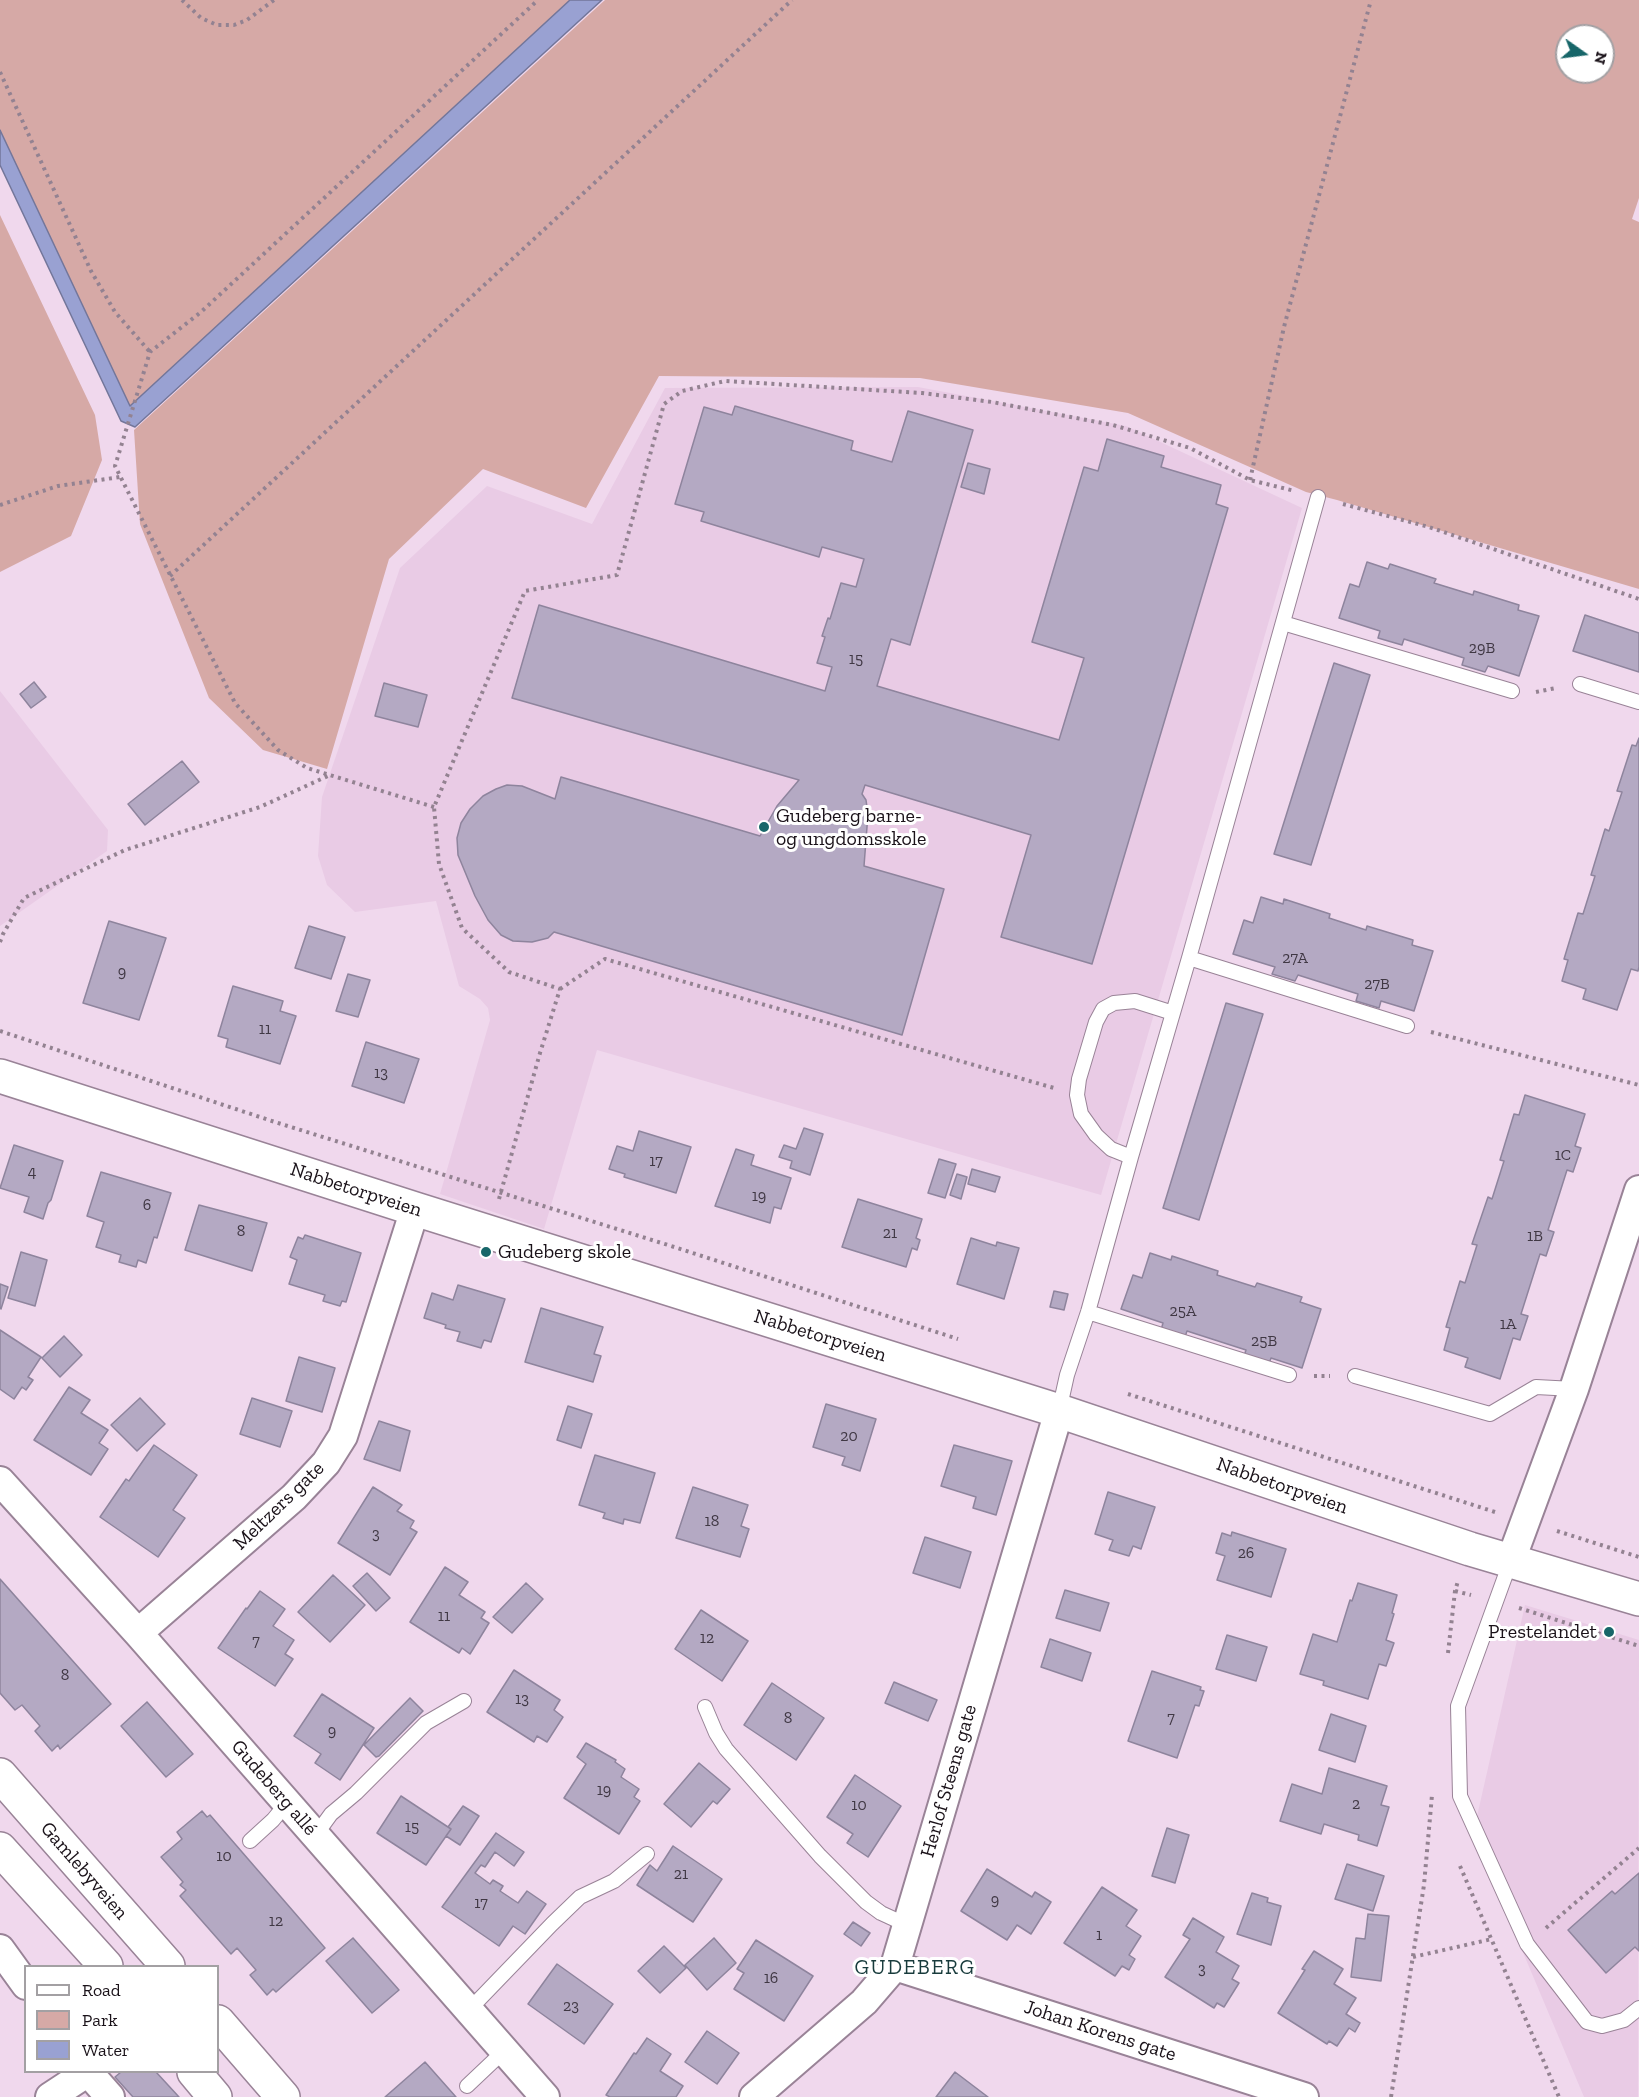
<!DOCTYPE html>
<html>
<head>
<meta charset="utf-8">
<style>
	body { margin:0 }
	#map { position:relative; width:1639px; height:2097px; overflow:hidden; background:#f0d8ed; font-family:"Zilla Slab",serif }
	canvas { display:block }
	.legend { position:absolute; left:24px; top:1965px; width:195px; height:108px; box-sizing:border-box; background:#fff; border:2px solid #a3a0a3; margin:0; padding:8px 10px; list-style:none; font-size:18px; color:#1a1219 }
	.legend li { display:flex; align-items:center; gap:12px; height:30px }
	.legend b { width:30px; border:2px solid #a3a0a3 }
	.north { position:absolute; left:1555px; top:24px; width:60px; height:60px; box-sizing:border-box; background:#fff; border:2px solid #a3a0a3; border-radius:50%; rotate:104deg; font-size:16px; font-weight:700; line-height:24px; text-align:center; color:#1a1219 }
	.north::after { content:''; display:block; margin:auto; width:21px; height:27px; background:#176669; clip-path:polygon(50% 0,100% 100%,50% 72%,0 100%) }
</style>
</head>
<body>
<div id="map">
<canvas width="1639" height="2097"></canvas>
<ul class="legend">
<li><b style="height:8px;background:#fff"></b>Road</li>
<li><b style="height:16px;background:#d6a9a6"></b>Park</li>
<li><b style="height:16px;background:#99a1d2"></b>Water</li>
</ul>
<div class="north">N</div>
</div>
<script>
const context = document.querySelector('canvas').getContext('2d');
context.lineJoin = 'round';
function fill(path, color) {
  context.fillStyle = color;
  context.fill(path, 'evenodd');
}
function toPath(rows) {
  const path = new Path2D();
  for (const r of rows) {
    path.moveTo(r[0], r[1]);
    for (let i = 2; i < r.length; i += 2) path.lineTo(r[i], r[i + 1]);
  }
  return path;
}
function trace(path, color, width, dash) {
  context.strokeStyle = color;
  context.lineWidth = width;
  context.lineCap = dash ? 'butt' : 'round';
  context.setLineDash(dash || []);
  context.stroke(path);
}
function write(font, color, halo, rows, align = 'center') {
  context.font = font + ' "Zilla Slab",serif';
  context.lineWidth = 6;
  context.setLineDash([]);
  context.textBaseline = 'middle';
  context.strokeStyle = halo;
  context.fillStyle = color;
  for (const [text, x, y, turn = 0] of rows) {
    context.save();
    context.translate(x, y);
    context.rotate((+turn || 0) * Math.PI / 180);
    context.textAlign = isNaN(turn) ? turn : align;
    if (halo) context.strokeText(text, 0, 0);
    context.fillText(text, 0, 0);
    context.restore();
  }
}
const built = toPath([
	[918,387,1126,426,1302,508,1101,1195,597,1050,544,1229,440,1194,490,1020,488,1008,480,999,459,986,436,901,355,912,327,885,318,856,322,797,400,568,487,486,592,524,665,388],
	[0,691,108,830,107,851,0,926],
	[1525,1605,1639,1640,1638,2097,1584,2097,1473,1834]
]);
const green = toPath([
	[0,0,570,0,130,406,0,130],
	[605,0,1639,0,1639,198,1632,219,1639,222,1639,589,1337,500,1306,492,1128,413,920,378,659,376,586,508,483,469,389,559,327,769,263,750,209,698,140,524,134,430],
	[1567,36,1603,36,1603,72,1567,72],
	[0,215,95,415,102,460,71,536,0,572]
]);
const water = toPath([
	[570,0,602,0,135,427,121,421,0,165,0,130,130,406,570,0]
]);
const building = toPath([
	[735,406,853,441,851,450,892,462,908,411,973,430,910,645,891,639,877,686,1059,740,1084,658,1032,642,1084,467,1098,471,1107,439,1164,456,1161,467,1221,485,1216,504,1228,508,1092,964,1001,937,1031,835,865,785,862,794,866,800,868,814,864,866,944,889,902,1035,554,932,548,938,532,942,513,941,501,935,488,920,475,896,458,855,457,838,461,823,470,809,483,796,496,789,507,785,522,786,555,799,561,777,760,836,777,806,799,780,512,698,539,605,825,691,832,667,817,663,825,637,822,636,828,618,830,619,841,583,856,587,864,559,822,547,819,557,701,521,704,512,675,504,704,407,732,415,735,406],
	[968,463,990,469,984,494,961,487,968,463],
	[1367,562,1388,569,1390,564,1436,579,1434,583,1473,595,1474,591,1519,605,1518,610,1539,616,1519,676,1488,666,1485,672,1462,665,1464,658,1404,639,1402,645,1378,638,1380,631,1339,618,1350,584,1359,587,1367,562],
	[1585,615,1639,633,1639,672,1573,651,1585,615],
	[1334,663,1370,675,1311,865,1274,854,1334,663],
	[34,682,46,697,31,708,20,694,34,682],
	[384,683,427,695,418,727,375,716,384,683],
	[1639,738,1639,967,1638,971,1631,969,1617,1010,1583,999,1586,989,1562,981,1568,960,1564,959,1578,913,1583,914,1595,876,1591,875,1605,829,1609,831,1622,792,1617,791,1632,745,1636,746,1639,738],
	[182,761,199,782,145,825,128,804,182,761],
	[1261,897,1283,904,1284,899,1330,914,1329,918,1366,930,1367,926,1413,940,1412,945,1433,951,1414,1011,1381,1001,1379,1008,1356,1001,1358,994,1298,975,1295,981,1272,974,1275,967,1233,954,1244,920,1253,923,1261,897],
	[109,921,166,938,139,1020,83,1003,109,921],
	[309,926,345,937,331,979,295,968,309,926],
	[348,974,370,980,358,1017,336,1011,348,974],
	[233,986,283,1001,280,1011,296,1016,280,1064,226,1047,228,1039,218,1036,233,986],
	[1226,1003,1263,1014,1199,1220,1163,1208,1226,1003],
	[366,1042,419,1059,404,1103,352,1086,366,1042],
	[1525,1095,1585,1114,1575,1146,1581,1148,1573,1172,1567,1170,1548,1230,1554,1232,1546,1256,1540,1254,1521,1314,1528,1316,1520,1340,1513,1338,1500,1379,1465,1367,1468,1358,1444,1350,1450,1328,1446,1327,1460,1281,1465,1283,1477,1245,1472,1244,1488,1197,1492,1199,1504,1161,1500,1160,1514,1114,1519,1115,1525,1095],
	[804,1128,823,1134,810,1175,790,1168,792,1161,779,1157,784,1145,796,1149,804,1128],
	[639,1131,691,1147,676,1193,624,1177,625,1174,609,1169,617,1146,633,1151,639,1131],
	[14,1145,63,1161,51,1200,48,1203,43,1219,24,1212,29,1197,0,1188,14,1145],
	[736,1149,754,1155,751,1165,791,1178,781,1209,774,1207,770,1223,715,1206,736,1149],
	[939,1159,956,1164,945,1198,928,1193,939,1159],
	[972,1169,1000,1177,995,1192,968,1184,972,1169],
	[101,1172,171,1193,157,1238,154,1237,146,1263,138,1260,136,1267,119,1262,121,1255,96,1247,104,1222,87,1216,101,1172],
	[957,1174,967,1177,961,1199,950,1195,957,1174],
	[858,1199,922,1219,916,1238,920,1240,917,1250,912,1248,906,1267,842,1247,858,1199],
	[199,1205,267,1223,252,1271,185,1250,199,1205],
	[305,1235,361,1253,346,1302,342,1301,340,1306,323,1301,325,1295,289,1284,297,1260,290,1257,298,1237,303,1239,305,1235],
	[971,1238,996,1246,997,1242,1019,1248,1004,1299,957,1284,971,1238],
	[21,1252,47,1260,35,1306,8,1298,21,1252],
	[1150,1253,1171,1260,1172,1256,1218,1271,1217,1275,1255,1287,1257,1283,1302,1297,1300,1302,1321,1309,1302,1368,1271,1358,1269,1364,1244,1356,1246,1350,1187,1331,1185,1337,1161,1330,1163,1323,1121,1309,1133,1275,1142,1278,1150,1253],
	[0,1284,8,1287,1,1309,0,1308,0,1284],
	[458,1285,505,1299,491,1342,484,1340,481,1348,457,1341,460,1332,445,1328,446,1325,424,1318,432,1293,453,1300,458,1285],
	[1054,1291,1068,1294,1064,1310,1050,1307,1054,1291],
	[541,1308,603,1327,594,1354,601,1356,593,1382,525,1362,541,1308],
	[0,1330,41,1357,28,1377,33,1380,26,1390,22,1387,14,1399,0,1389,0,1330],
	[64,1336,82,1355,60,1377,42,1358,64,1336],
	[299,1357,335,1368,322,1412,286,1401,299,1357],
	[69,1387,90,1400,81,1413,108,1430,99,1443,108,1449,91,1475,34,1440,69,1387],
	[140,1398,165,1424,137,1451,111,1425,140,1398],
	[252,1398,292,1411,280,1447,240,1434,252,1398],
	[826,1404,876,1419,860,1471,842,1465,845,1457,813,1447,826,1404],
	[568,1406,592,1414,581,1448,557,1440,568,1406],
	[379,1421,410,1431,400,1471,364,1459,379,1421],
	[154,1445,197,1475,173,1510,185,1518,158,1557,100,1517,126,1479,129,1481,154,1445],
	[954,1445,1012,1461,996,1515,973,1508,976,1497,941,1486,954,1445],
	[595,1455,655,1473,640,1523,624,1519,623,1524,603,1518,605,1513,579,1505,595,1455],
	[373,1487,402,1505,397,1511,414,1521,410,1528,417,1532,390,1575,338,1543,373,1487],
	[693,1487,748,1505,741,1526,749,1529,740,1557,676,1538,693,1487],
	[1108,1492,1155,1507,1141,1549,1133,1546,1129,1556,1109,1550,1113,1540,1095,1534,1108,1492],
	[1232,1532,1286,1549,1271,1597,1217,1580,1225,1556,1216,1553,1222,1533,1231,1536,1232,1532],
	[925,1537,971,1552,960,1588,913,1573,925,1537],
	[445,1567,468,1582,459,1595,485,1612,481,1618,489,1623,470,1654,462,1648,459,1653,410,1622,445,1567],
	[367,1573,390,1598,376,1611,353,1586,367,1573],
	[333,1575,365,1605,330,1642,298,1612,333,1575],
	[0,1579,111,1704,60,1749,58,1745,52,1751,35,1731,40,1726,22,1705,15,1710,0,1693,0,1579],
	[526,1583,543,1599,512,1633,493,1617,526,1583],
	[1358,1583,1397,1595,1392,1613,1394,1614,1386,1640,1394,1643,1386,1666,1379,1664,1368,1699,1323,1685,1324,1681,1300,1674,1313,1634,1337,1642,1350,1600,1352,1601,1358,1583],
	[1065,1590,1109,1603,1100,1631,1056,1618,1065,1590],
	[260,1591,285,1609,273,1626,294,1640,285,1654,293,1659,275,1686,218,1648,246,1608,247,1609,260,1591],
	[701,1610,748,1641,722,1681,675,1649,701,1610],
	[1227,1635,1267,1647,1256,1681,1216,1669,1227,1635],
	[1050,1639,1091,1653,1082,1681,1041,1667,1050,1639],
	[514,1670,560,1700,554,1710,563,1717,547,1742,537,1736,534,1742,487,1712,514,1670],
	[1152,1671,1201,1687,1200,1690,1204,1691,1199,1706,1195,1705,1177,1758,1128,1741,1152,1671],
	[894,1682,937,1700,928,1721,885,1703,894,1682],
	[772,1683,824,1718,796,1760,744,1725,772,1683],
	[322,1694,374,1728,340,1780,315,1763,321,1754,294,1736,322,1694],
	[410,1698,423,1711,379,1756,376,1757,364,1745,410,1698],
	[147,1702,193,1754,166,1777,121,1726,147,1702],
	[1331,1714,1366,1726,1355,1762,1319,1750,1331,1714],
	[586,1743,616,1760,615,1762,625,1769,621,1777,639,1789,634,1797,640,1801,619,1834,564,1798,586,1764,577,1757,586,1743],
	[699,1763,730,1789,717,1804,713,1801,691,1827,664,1804,699,1763],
	[1329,1768,1387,1786,1381,1805,1389,1807,1377,1846,1358,1840,1359,1835,1324,1824,1321,1834,1280,1821,1292,1784,1322,1794,1329,1768],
	[855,1775,901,1806,868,1857,847,1843,853,1834,827,1817,855,1775],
	[401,1796,451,1829,426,1865,377,1833,401,1796],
	[463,1806,479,1816,460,1845,446,1836,451,1829,448,1827,463,1806],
	[202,1811,207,1817,210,1815,325,1948,276,1992,273,1989,267,1995,250,1975,256,1970,237,1948,231,1954,180,1896,186,1890,180,1885,183,1882,161,1857,182,1839,177,1832,202,1811],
	[1167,1828,1189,1835,1175,1883,1152,1876,1167,1828],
	[496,1833,524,1852,514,1866,495,1852,485,1867,481,1865,475,1873,490,1884,493,1880,503,1886,500,1891,518,1903,527,1891,546,1904,525,1934,513,1926,499,1946,442,1907,496,1833],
	[673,1846,722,1879,693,1922,637,1885,650,1865,657,1871,673,1846],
	[1347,1864,1384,1876,1373,1911,1335,1899,1347,1864],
	[987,1869,1032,1897,1035,1892,1051,1902,1031,1934,1017,1925,1007,1940,961,1911,987,1869],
	[1639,1873,1639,1951,1635,1947,1606,1973,1568,1930,1612,1891,1615,1894,1639,1873],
	[1102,1887,1137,1910,1126,1926,1141,1936,1129,1955,1135,1959,1129,1970,1122,1966,1115,1976,1064,1943,1102,1887],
	[1252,1893,1268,1898,1267,1902,1281,1906,1271,1945,1237,1934,1252,1893],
	[1368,1914,1389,1916,1381,1981,1351,1977,1356,1938,1365,1939,1368,1914],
	[1193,1918,1224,1937,1216,1952,1239,1966,1232,1979,1239,1983,1224,2007,1217,2003,1214,2008,1165,1977,1190,1939,1183,1935,1193,1918],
	[853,1922,870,1933,861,1946,844,1934,853,1922],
	[353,1938,399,1990,372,2013,326,1961,353,1938],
	[714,1938,736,1963,707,1990,685,1965,714,1938],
	[756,1940,813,1976,784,2021,734,1989,744,1973,737,1969,756,1940],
	[664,1946,686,1968,660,1993,638,1971,664,1946],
	[1314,1951,1343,1969,1334,1984,1356,1998,1346,2014,1360,2023,1355,2032,1349,2028,1337,2046,1329,2041,1327,2044,1278,2013,1305,1970,1302,1969,1314,1951],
	[557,1964,613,2004,584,2044,528,2004,557,1964],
	[707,2031,739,2053,717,2084,685,2062,707,2031],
	[647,2038,671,2054,660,2071,683,2086,676,2097,610,2097,606,2095,634,2053,636,2054,647,2038],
	[425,2062,456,2097,385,2097,425,2062],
	[121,2072,156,2072,179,2097,133,2097,115,2077,121,2072],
	[955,2072,988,2097,936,2097,955,2072]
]);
const path = toPath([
	[182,0,201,18,217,25,234,25,247,20,274,0],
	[0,72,91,271,115,312,150,352],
	[1250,480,1284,327,1371,0],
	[1343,504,1429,527,1639,599],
	[0,505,58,486,120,477],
	[170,576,792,0],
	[1536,692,1556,688],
	[434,807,307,768,278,750,235,703,115,466,150,352,201,312,538,0],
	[0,942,3,934,24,898,125,850,260,807,330,775],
	[560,989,605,959,1054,1088],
	[0,1031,275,1122,668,1245,958,1339],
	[1431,1032,1639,1085],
	[499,1199,540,1053,560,989,509,972,462,928,439,864,434,807,525,591,617,575,664,404,682,391,725,381,922,393,992,402,1113,425,1190,448,1250,480,1295,491],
	[1314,1376,1330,1376],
	[1128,1394,1495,1512],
	[1557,1531,1639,1557],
	[1455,1591,1471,1595],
	[1519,1608,1639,1646],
	[1448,1653,1455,1591,1458,1581],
	[1460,1866,1559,2097],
	[1546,1928,1639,1848],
	[1413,1957,1492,1939],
	[1391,2097,1424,1885,1432,1795]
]);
const service = toPath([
	[1283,623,1512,691],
	[1580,684,1639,702],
	[1189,958,1407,1026],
	[1131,1157,1111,1149,1096,1135,1081,1114,1077,1095,1079,1079,1096,1022,1103,1009,1114,1003,1135,1001,1173,1013],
	[1088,1312,1289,1375],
	[1355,1376,1490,1414,1536,1387,1574,1389],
	[1059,1411,1067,1375,1088,1312,1131,1157,1189,958,1318,497],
	[1511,1560,1458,1706,1460,1796,1527,1944,1587,2022,1602,2026,1624,2020,1639,2008],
	[705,1707,716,1733,726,1749,820,1856,866,1902,881,1913,907,1925],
	[315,1836,331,1814,356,1793,426,1723,464,1701],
	[250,1841,273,1820,287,1803],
	[469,2010,552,1924,580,1897,614,1881,647,1854],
	[467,2086,504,2051]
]);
const minor = toPath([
	[0,1481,138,1633,545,2097],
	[1511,1560,1574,1389,1639,1190],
	[138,1633,294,1497,326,1463,343,1436,415,1209],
	[0,1949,26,1985],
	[895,1966,1304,2097],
	[88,2072,110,2097],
	[50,2097,88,2072],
	[754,2097,864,2002,895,1966,1059,1411]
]);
const tertiary = toPath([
	[0,1076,415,1209,1059,1411,1470,1549,1639,1599],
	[0,1775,168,1966],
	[0,1849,106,1966],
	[218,2022,283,2097],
	[194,2072,215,2097]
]);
const markers = [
	[764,827,6,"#176669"],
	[486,1252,6,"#176669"],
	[1609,1632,6,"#176669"]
];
const numberNames = [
	["29B",1482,648],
	["15",856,659],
	["27A",1295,958],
	["9",122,972],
	["27B",1377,984],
	["11",265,1029],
	["13",381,1073],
	["1C",1563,1155],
	["17",656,1161],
	["4",32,1172],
	["19",759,1196],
	["6",147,1205],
	["8",241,1231],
	["21",890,1233],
	["1B",1535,1236],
	["25A",1183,1311],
	["1A",1508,1324],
	["25B",1264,1341],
	["20",849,1436],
	["18",712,1521],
	["3",376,1534],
	["26",1246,1553],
	["11",444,1616],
	["12",707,1638],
	["7",256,1641],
	["8",65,1675],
	["13",522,1699],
	["8",788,1718],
	["7",1171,1718],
	["9",332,1731],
	["19",604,1790],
	["2",1356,1804],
	["10",859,1805],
	["15",412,1827],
	["10",224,1856],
	["21",681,1874],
	["9",995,1900],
	["17",481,1903],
	["12",276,1921],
	["1",1099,1935],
	["3",1202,1969],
	["16",771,1978],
	["23",571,2006]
];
const poiNames = [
	["Gudeberg barne-",776,816],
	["og ungdomsskole",776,839],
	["Gudeberg skole",498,1252],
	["Prestelandet",1597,1632,"right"]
];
const streetNames = [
	["Nabbetorpveien",356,1190,18],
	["Nabbetorpveien",820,1336,17],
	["Nabbetorpveien",1282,1486,19],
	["Meltzers gate",279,1506,-44],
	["Herlof Steens gate",949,1781,-74],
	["Gudeberg allé",274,1788,49],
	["Gamlebyveien",84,1871,49],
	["Johan Korens gate",1100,2031,18]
];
const neighbourhoodNames = [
	["GUDEBERG",915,1968]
];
fill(built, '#e9cbe5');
fill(green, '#d6a9a6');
fill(water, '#99a1d2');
trace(water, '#73769a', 1.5);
fill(building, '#b4a9c3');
trace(building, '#8e849d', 1.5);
trace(service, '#998397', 16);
trace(minor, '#998397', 32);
trace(tertiary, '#998397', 36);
trace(path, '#938291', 4, [3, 4.5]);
trace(service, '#fff', 14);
trace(minor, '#fff', 28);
trace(tertiary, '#fff', 33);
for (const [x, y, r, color] of markers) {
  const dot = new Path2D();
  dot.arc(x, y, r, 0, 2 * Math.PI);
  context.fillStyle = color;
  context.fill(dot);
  trace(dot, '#fff', 2);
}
write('16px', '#403844', null, numberNames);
write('20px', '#1a1219', '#fff', poiNames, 'left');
write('20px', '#1a1219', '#fff', streetNames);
context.letterSpacing = '1.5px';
write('21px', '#183b3c', '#fff', neighbourhoodNames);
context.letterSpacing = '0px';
</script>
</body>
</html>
